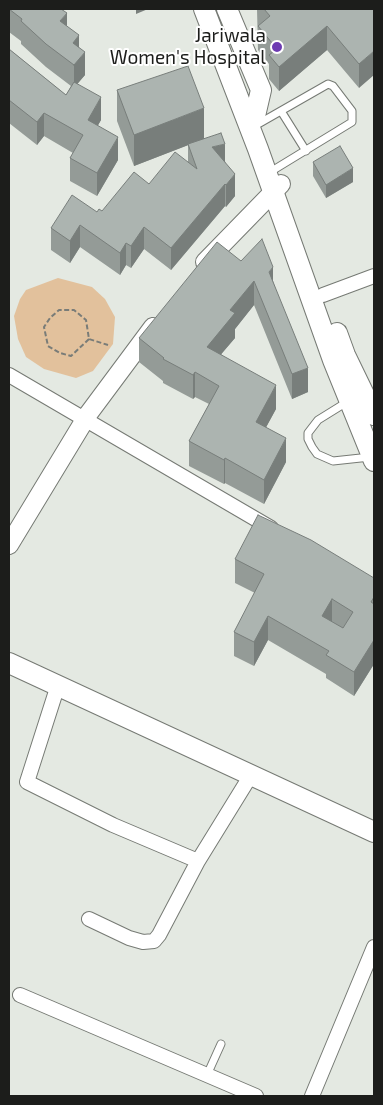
<!DOCTYPE html>
<html>
<head>
<meta charset="utf-8">
<style>
	body { margin:0 }
	#map { position:relative; width:383px; height:1105px; overflow:hidden; background:#e4e9e2; font-family:"Exo 2",sans-serif }
	canvas { display:block }
	.frame { position:absolute; inset:0; border:10px solid #1c1d1b; pointer-events:none }
</style>
</head>
<body>
<div id="map">
<canvas width="383" height="1105"></canvas>
<div class="frame"></div>
</div>
<script>
const context = document.querySelector('canvas').getContext('2d');
context.lineJoin = 'round';
function fill(path, color) {
  context.fillStyle = color;
  context.fill(path, 'evenodd');
}
function toPath(rows) {
  const path = new Path2D();
  for (const r of rows) {
    path.moveTo(r[0], r[1]);
    for (let i = 2; i < r.length; i += 2) path.lineTo(r[i], r[i + 1]);
  }
  return path;
}
function trace(path, color, width, dash) {
  context.strokeStyle = color;
  context.lineWidth = width;
  context.lineCap = dash ? 'butt' : 'round';
  context.setLineDash(dash || []);
  context.stroke(path);
}
function write(font, color, halo, rows, align = 'center') {
  context.font = font + ' "Exo 2",sans-serif';
  context.lineWidth = 4;
  context.setLineDash([]);
  context.textBaseline = 'middle';
  context.strokeStyle = halo;
  context.fillStyle = color;
  for (const [text, x, y, turn = 0] of rows) {
    context.save();
    context.translate(x, y);
    context.rotate((+turn || 0) * Math.PI / 180);
    context.textAlign = isNaN(turn) ? turn : align;
    if (halo) context.strokeText(text, 0, 0);
    context.fillText(text, 0, 0);
    context.restore();
  }
}
const green = toPath([
	[58,278,92,287,105,299,115,317,113,344,93,371,76,378,44,369,26,357,18,339,14,316,20,299,26,290]
]);
const path = toPath([
	[89,339,71,356,60,353,48,346,44,327,50,318,59,310,74,310,86,320,89,339,108,345]
]);
const service = toPath([
	[281,111,306,151],
	[258,124,328,84,333,86,352,111,352,122,275,169],
	[347,402,318,420,308,433,308,439,312,447,317,454,333,461,370,457],
	[207,1075,221,1044]
]);
const minor = toPath([
	[323,295,374,276],
	[9,375,271,528],
	[58,685,27,782,113,825,198,861,251,775],
	[89,919,129,938,143,942,154,941,159,935,198,861],
	[20,995,256,1096],
	[312,1096,374,947]
]);
const tertiary = toPath([
	[205,262,281,184],
	[9,545,89,413,153,327]
]);
const secondary = toPath([
	[204,9,258,149,333,360,374,461],
	[227,9,261,90,255,116],
	[337,333,345,355,374,415],
	[9,663,374,832]
]);
const wall = toPath([
	[9,9,67,26,79,47,85,75,77,84,101,120,98,125,118,160,97,196,70,181,70,158,73,153,44,136,37,145,9,123,9,49,66,95,71,86,46,67,21,44,21,41,9,32],
	[257,9,374,9,359,88,327,50,279,91,269,79,269,64,258,50],
	[117,90,204,138,225,161,235,196,226,207,225,206,171,270,144,249,131,268,126,265,120,275,80,247,70,263,51,250,51,228,102,211,188,162,188,145,134,166,117,121],
	[313,162,353,182,326,198,313,176],
	[241,261,273,281,308,392,292,399,254,305,235,329,235,338,221,354,276,409,266,427,286,462,264,504,225,483,224,484,189,466,189,441,209,404,195,397,193,399,163,383,163,381,139,362,139,338],
	[235,559,374,578,374,664,354,696,326,678,326,674,268,640,254,666,234,656,234,632,255,593,235,583]
]);
const shadedWall = toPath([
	[136,9,148,9,136,14],
	[67,13,67,36,60,21],
	[327,26,327,50,279,91,279,67],
	[79,35,79,58,73,66,73,43],
	[374,51,374,75,359,88,359,64],
	[85,52,85,75,74,88,74,65],
	[101,97,101,120,88,143,88,120],
	[204,108,204,139,134,166,134,135],
	[44,113,44,136,37,145,37,122],
	[118,137,118,160,97,196,97,173],
	[225,144,225,166,212,147],
	[353,168,353,182,326,198,326,185],
	[235,174,235,196,226,207,226,185],
	[225,184,225,206,171,270,171,248],
	[80,225,80,247,70,263,70,241],
	[144,227,144,249,131,268,131,246],
	[126,243,126,265,120,275,120,253],
	[273,267,273,291,269,272],
	[254,281,254,305,235,329,235,338,207,371,207,347,230,310],
	[308,368,308,392,292,399,292,374],
	[195,372,195,397,193,399,193,375],
	[276,385,276,409,256,446,256,422],
	[286,438,286,462,264,504,264,480],
	[225,458,225,483,224,484,224,460],
	[332,599,332,623,322,616],
	[268,616,268,640,254,666,254,642],
	[374,640,374,664,354,696,354,672]
]);
const building = toPath([
	[9,9,61,9,67,13,60,21,79,35,73,43,85,52,74,65,46,44,21,21,22,19,9,9],
	[264,9,374,9,374,51,359,64,327,26,279,67,269,55,277,49,258,26,270,16,264,9],
	[9,49,66,95,74,82,101,97,88,120,118,137,97,173,70,158,83,135,44,113,37,122,9,100,9,49],
	[188,66,204,108,134,135,117,90,188,66],
	[221,133,225,144,212,147,235,174,226,185,225,184,171,248,144,227,131,246,126,243,120,253,80,225,70,241,51,228,72,195,97,212,99,209,102,211,134,172,149,184,175,152,197,169,188,144,221,133],
	[340,146,353,168,326,185,313,162,340,146],
	[262,239,273,267,269,272,308,368,292,374,254,281,230,310,235,313,207,347,276,385,256,422,286,438,264,480,225,458,224,460,189,441,219,386,195,372,193,375,163,359,164,358,139,338,217,242,241,261,262,239],
	[258,515,311,540,374,578,374,597,371,602,374,604,374,640,354,672,326,655,329,651,268,616,254,642,234,632,264,574,235,559,258,515],
	[332,599,353,612,343,628,322,616,332,599]
]);
const markers = [
	[277,47,6,"#6d3bb2"]
];
const poiNames = [
	["Jariwala",266,36],
	["Women's Hospital",266,58]
];
fill(green, '#e2c19c');
trace(service, '#767a74', 9);
trace(minor, '#767a74', 16);
trace(tertiary, '#767a74', 20);
trace(secondary, '#767a74', 22);
trace(path, '#797c78', 2, [5, 2.5]);
trace(service, '#fff', 7);
trace(minor, '#fff', 14);
trace(tertiary, '#fff', 18);
trace(secondary, '#fff', 20);
fill(wall, '#949b97');
fill(shadedWall, '#787e7b');
fill(building, '#acb4b0');
trace(building, '#787e7b', 1);
for (const [x, y, r, color] of markers) {
  const dot = new Path2D();
  dot.arc(x, y, r, 0, 2 * Math.PI);
  context.fillStyle = color;
  context.fill(dot);
  trace(dot, '#fff', 2);
}
write('19px', '#1c1d1b', '#fff', poiNames, 'right');
</script>
</body>
</html>
